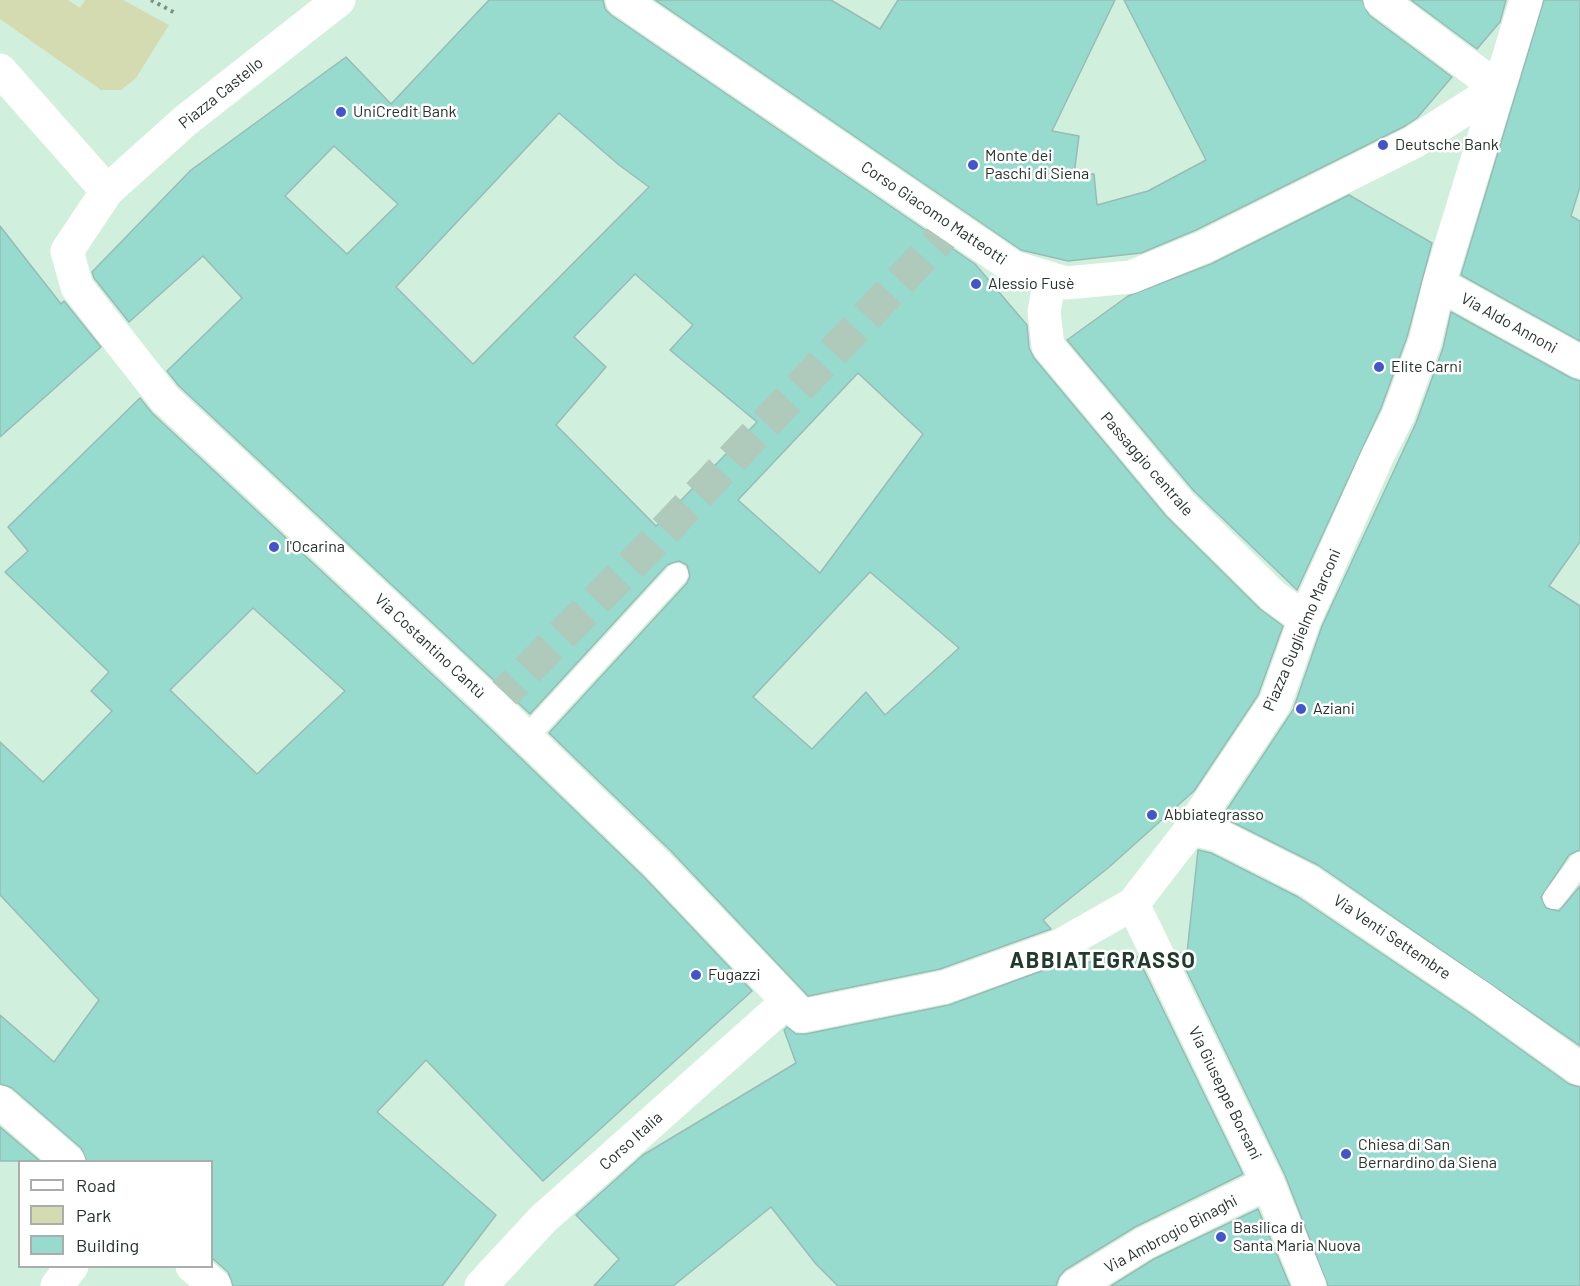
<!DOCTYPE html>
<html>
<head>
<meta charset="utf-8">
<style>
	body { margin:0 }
	#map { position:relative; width:1580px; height:1286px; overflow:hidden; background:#d1efdd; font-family:Barlow,sans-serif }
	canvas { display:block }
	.legend { position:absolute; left:18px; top:1160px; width:195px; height:108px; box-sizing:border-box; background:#fff; border:2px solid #a9adab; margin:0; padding:8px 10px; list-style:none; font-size:18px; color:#27332c }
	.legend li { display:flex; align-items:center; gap:12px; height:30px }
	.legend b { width:30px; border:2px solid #a9adab }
</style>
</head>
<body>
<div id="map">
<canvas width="1580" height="1286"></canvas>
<ul class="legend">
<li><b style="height:8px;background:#fff"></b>Road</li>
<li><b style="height:16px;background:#d5dbb1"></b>Park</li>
<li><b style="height:16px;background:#97dbce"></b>Building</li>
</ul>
</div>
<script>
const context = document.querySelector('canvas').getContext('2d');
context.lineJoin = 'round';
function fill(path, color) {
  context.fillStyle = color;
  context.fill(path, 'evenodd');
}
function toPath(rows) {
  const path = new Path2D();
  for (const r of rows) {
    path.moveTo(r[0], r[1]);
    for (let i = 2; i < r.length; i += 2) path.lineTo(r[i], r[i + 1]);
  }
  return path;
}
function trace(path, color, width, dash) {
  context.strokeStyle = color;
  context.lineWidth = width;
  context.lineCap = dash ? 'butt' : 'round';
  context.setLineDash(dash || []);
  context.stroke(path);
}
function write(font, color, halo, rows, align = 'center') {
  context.font = font + ' Barlow,sans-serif';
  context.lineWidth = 5;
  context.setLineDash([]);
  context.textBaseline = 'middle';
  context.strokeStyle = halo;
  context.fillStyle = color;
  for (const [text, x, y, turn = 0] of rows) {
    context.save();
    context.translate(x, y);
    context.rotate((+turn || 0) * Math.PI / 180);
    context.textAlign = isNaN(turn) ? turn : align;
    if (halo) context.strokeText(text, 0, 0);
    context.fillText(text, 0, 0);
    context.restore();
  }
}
const green = toPath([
	[0,0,68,0,80,8,85,0,123,0,169,25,136,78,121,90,101,90,0,19]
]);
const building = toPath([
	[489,0,603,0,605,9,611,15,975,264,1027,325,1029,348,1034,358,1166,516,1260,609,1283,626,1258,695,1194,791,1108,868,1043,920,1051,929,940,969,808,996,671,851,549,733,687,583,690,576,687,565,679,561,667,565,530,714,179,386,167,371,242,298,203,256,129,322,94,278,92,272,191,170,346,57,391,104,489,0],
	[559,113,619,165,649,187,473,364,396,287,559,113],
	[334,146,398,204,347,254,285,196,334,146],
	[635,274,693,325,670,350,757,422,656,526,556,425,606,367,574,337,635,274],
	[858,373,923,434,820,573,738,500,858,373],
	[870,572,959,648,885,715,866,692,812,749,753,697,870,572],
	[655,0,831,0,880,29,898,0,1115,0,1052,131,1079,136,1074,175,1094,174,1097,205,1148,191,1206,160,1124,0,1362,0,1369,15,1452,77,1417,118,1405,126,1196,230,1141,253,1068,261,1021,250,655,0],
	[1411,0,1506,0,1500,22,1477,49,1411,0],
	[1544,0,1580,0,1580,187,1571,216,1580,221,1580,341,1461,275,1544,0],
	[1349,195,1432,243,1407,337,1381,408,1297,590,1194,491,1067,340,1128,296,1211,264,1349,195],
	[0,226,61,304,64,301,101,347,0,437,0,226],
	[1451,312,1571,378,1580,381,1580,542,1549,586,1580,606,1580,850,1569,855,1541,897,1546,908,1559,911,1580,886,1580,1046,1318,865,1222,817,1293,710,1322,626,1416,423,1443,348,1451,312],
	[140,398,152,413,480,719,644,877,752,991,543,1181,426,1060,377,1112,496,1215,442,1286,233,1286,228,1272,212,1258,212,1161,87,1161,81,1148,12,1088,0,1084,0,1015,54,1062,99,1000,0,895,0,742,43,782,112,711,91,691,109,672,5,572,28,551,8,527,140,398],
	[253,608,345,691,257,774,170,690,253,608],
	[1198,850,1211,853,1298,897,1470,1013,1569,1084,1580,1087,1580,1286,1328,1286,1285,1175,1178,953,1187,953,1198,850],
	[1127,953,1129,956,1137,956,1243,1174,1135,1227,1065,1270,1059,1277,1056,1286,838,1286,816,1264,771,1207,673,1286,594,1286,619,1259,576,1215,643,1155,796,1063,784,1030,787,1027,796,1034,806,1034,949,1005,1074,959,1078,965,1127,953],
	[0,1127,40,1161,0,1161,0,1127],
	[1258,1209,1290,1286,1111,1286,1154,1259,1258,1209]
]);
const streetTunnel = toPath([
	[493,705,649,547,952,226]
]);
const path = toPath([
	[151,0,177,14]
]);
const lane = toPath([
	[526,738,677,574],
	[1554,898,1580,863]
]);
const street = toPath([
	[339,0,185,121,107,191,67,251,77,287,165,399,493,705,657,864,802,1016,945,987,1059,946,1133,904,1191,829,1275,703,1305,619,1378,455,1398,416,1425,342,1439,284,1526,0],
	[622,0,1013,267,1066,283,1131,277,1204,247,1414,142,1498,88],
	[1380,0,1498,88],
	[0,70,107,191],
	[1050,278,1044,312,1048,346,1180,504,1273,596,1305,619],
	[1439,284,1580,362],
	[1191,829,1217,835,1308,881,1481,998,1580,1069],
	[1133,904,1268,1183,1310,1286],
	[0,1102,69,1162],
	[192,1266,215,1286],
	[57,1286,72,1266],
	[481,1286,543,1219,788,1001],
	[1075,1286,1145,1243,1268,1183]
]);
const markers = [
	[341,112,6,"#4355c9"],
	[1383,145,6,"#4355c9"],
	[973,165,6,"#4355c9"],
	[976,284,6,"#4355c9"],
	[1379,367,6,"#4355c9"],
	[274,547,6,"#4355c9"],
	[1301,709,6,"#4355c9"],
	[1152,815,6,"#4355c9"],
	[696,975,6,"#4355c9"],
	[1346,1154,6,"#4355c9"],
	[1221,1237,6,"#4355c9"]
];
const streetNames = [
	["Piazza Castello",221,93,-39],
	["Corso Giacomo Matteotti",934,213,34],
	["Via Aldo Annoni",1509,323,29],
	["Passaggio centrale",1147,464,49],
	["Piazza Guglielmo Marconi",1302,630,-67],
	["Via Costantino Cantù",430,646,43],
	["Via Venti Settembre",1392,937,34],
	["Via Giuseppe Borsani",1225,1093,64],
	["Corso Italia",631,1141,-42],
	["Via Ambrogio Binaghi",1171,1234,-28]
];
const poiNames = [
	["UniCredit Bank",353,112],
	["Deutsche Bank",1395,145],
	["Monte dei",985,156],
	["Paschi di Siena",985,174],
	["Alessio Fusè",988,284],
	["Elite Carni",1391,367],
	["l'Ocarina",286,547],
	["Aziani",1313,709],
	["Abbiategrasso",1164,815],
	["Fugazzi",708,975],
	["Chiesa di San",1358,1145],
	["Bernardino da Siena",1358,1163],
	["Basilica di",1233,1228],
	["Santa Maria Nuova",1233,1246]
];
const districtNames = [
	["ABBIATEGRASSO",1103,961]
];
fill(green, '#d5dbb1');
fill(building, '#97dbce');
trace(building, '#98bcb5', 1.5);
trace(streetTunnel, '#afc9ba', 33, [33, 16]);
trace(path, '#7c9185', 4, [3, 4.5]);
trace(lane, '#fff', 22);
trace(street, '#fff', 33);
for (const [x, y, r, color] of markers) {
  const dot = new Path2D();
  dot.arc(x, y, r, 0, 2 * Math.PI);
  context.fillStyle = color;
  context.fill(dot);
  trace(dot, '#fff', 2);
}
write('16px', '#27332c', '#fff', streetNames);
write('16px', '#27332c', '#fff', poiNames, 'left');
context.letterSpacing = '1.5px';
write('bold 22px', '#223b2d', '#fff', districtNames);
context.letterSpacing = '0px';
</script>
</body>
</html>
